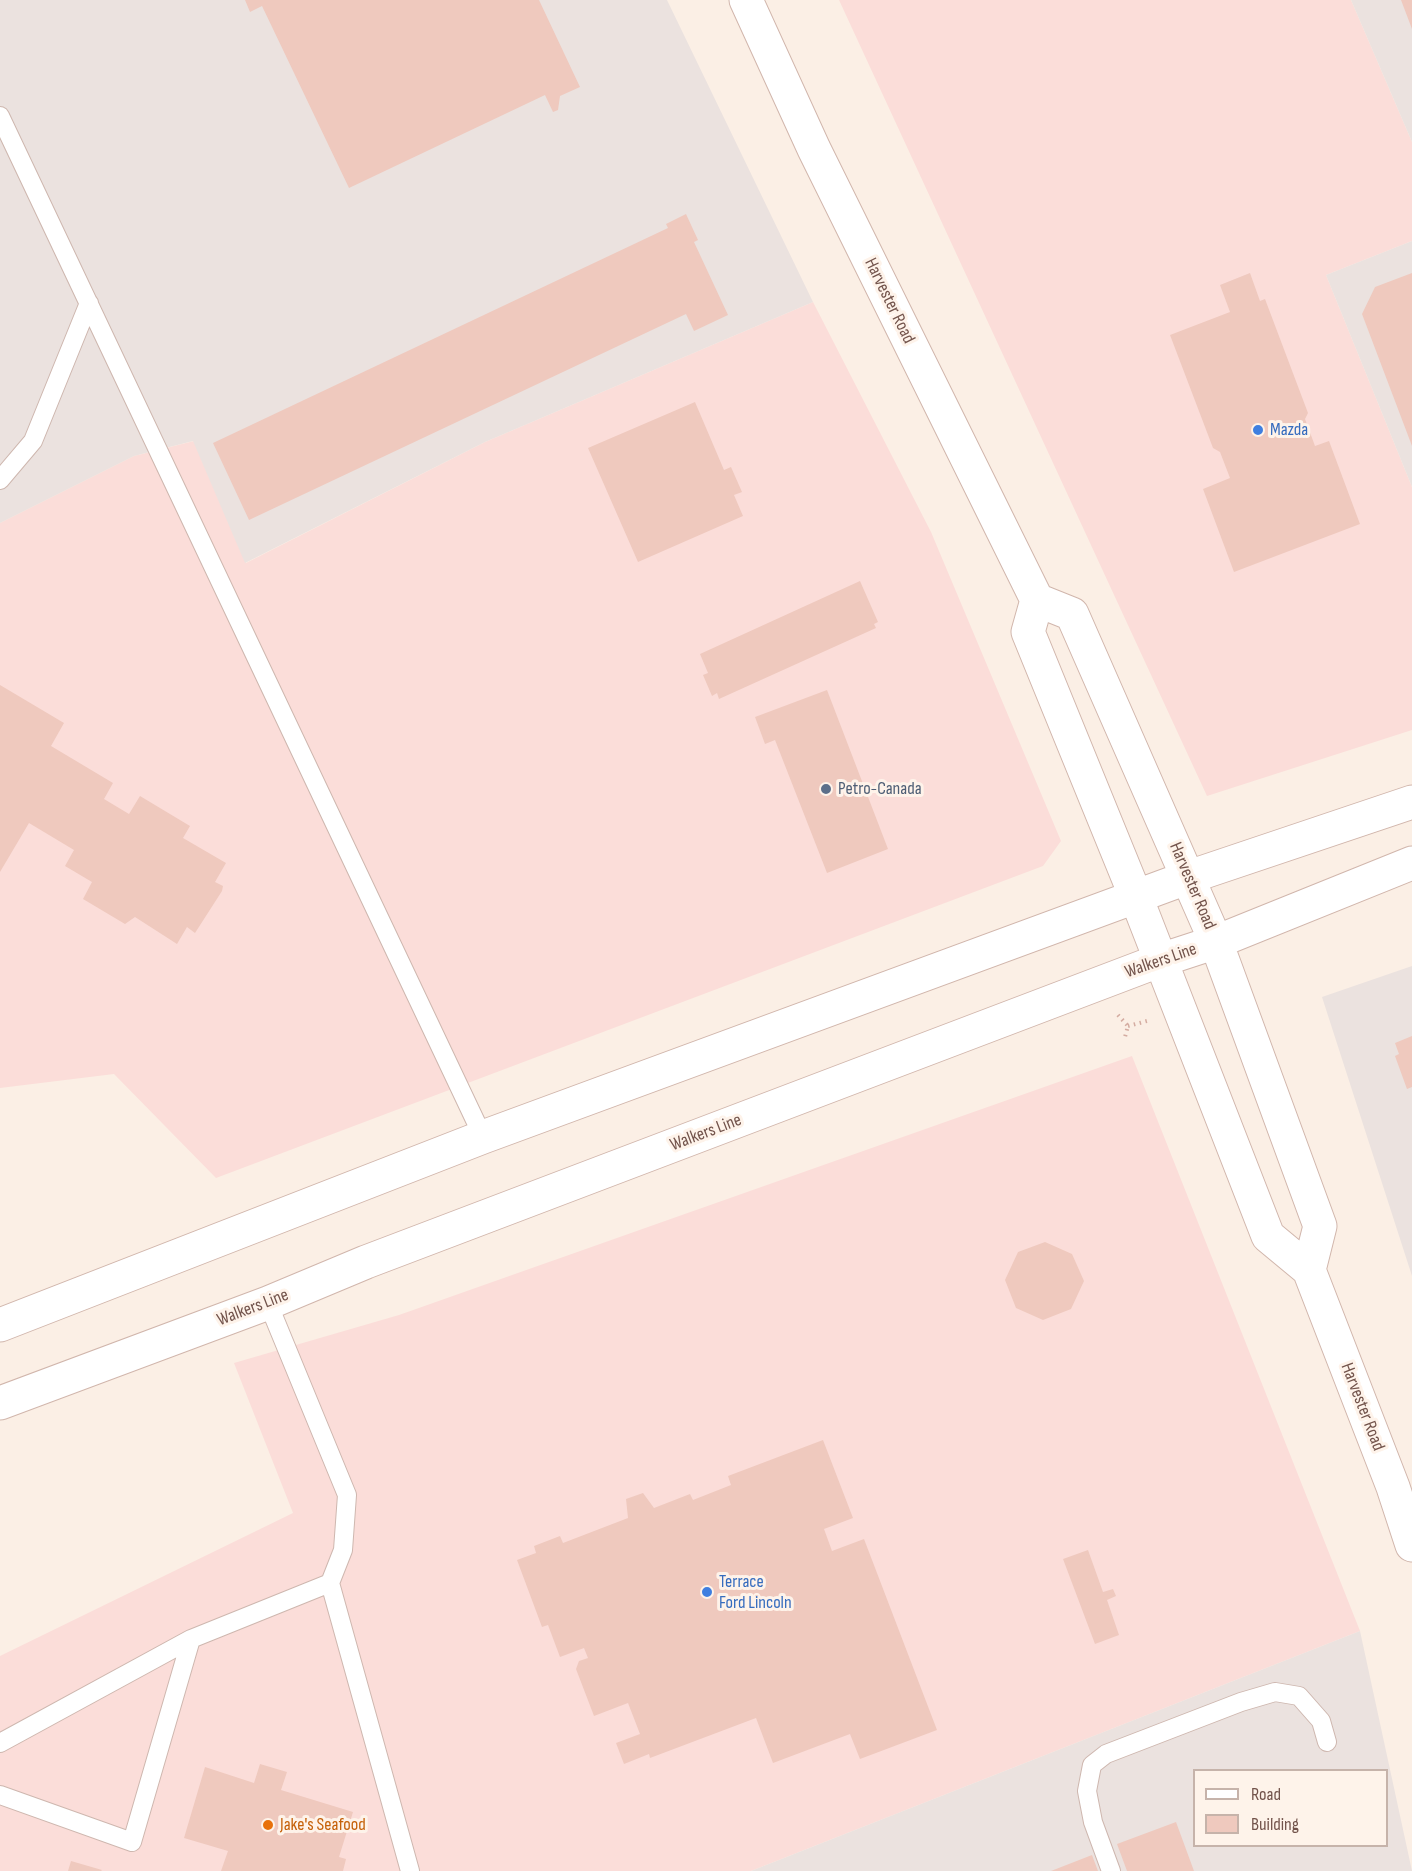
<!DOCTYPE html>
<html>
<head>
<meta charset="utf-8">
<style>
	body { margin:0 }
	#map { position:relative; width:1412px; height:1871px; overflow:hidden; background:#fbefe5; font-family:"Sofia Sans Condensed",sans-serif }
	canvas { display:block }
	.legend { position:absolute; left:1193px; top:1769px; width:195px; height:78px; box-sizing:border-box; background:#fef3ea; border:2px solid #c6b3aa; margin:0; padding:8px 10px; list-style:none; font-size:18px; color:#72534b }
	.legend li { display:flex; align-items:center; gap:12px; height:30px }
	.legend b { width:30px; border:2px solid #c6b3aa }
</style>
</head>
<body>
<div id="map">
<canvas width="1412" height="1871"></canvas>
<ul class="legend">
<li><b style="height:8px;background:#fff"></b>Road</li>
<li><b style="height:16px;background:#efc9be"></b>Building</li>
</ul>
</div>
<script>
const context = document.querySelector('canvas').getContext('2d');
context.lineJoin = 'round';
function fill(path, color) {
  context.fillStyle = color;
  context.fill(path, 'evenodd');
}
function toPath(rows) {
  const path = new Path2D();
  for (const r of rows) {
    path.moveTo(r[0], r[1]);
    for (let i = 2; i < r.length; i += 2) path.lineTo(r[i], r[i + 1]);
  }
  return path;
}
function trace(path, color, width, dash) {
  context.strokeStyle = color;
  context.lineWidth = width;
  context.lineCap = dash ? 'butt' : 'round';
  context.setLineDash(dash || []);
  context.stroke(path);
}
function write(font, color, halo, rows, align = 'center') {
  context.font = font + ' "Sofia Sans Condensed",sans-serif';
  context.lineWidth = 6;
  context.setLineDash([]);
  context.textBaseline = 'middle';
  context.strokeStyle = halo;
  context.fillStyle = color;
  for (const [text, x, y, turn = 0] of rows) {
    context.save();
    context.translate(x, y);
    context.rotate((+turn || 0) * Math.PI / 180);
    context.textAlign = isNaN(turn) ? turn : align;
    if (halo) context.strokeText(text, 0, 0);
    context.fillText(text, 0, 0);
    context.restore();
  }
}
const commercial = toPath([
	[839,0,1351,0,1412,142,1412,241,1326,275,1412,487,1412,730,1207,796],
	[813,302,931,532,1061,841,1043,866,216,1178,114,1074,0,1088,0,523,134,456,194,441,246,563,485,442],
	[1132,1056,1360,1631,751,1871,0,1871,0,1656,293,1513,234,1363,399,1315]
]);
const industrial = toPath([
	[0,0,667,0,813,302,485,442,245,563,193,441,134,456,0,523],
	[1351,0,1412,0,1412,142],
	[1412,241,1412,487,1326,275],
	[1412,966,1412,1276,1322,997],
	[1360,1631,1412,1871,751,1871],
	[1194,1770,1386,1770,1386,1846,1194,1846]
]);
const building = toPath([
	[245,0,539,0,580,87,560,96,558,110,553,112,545,95,349,188,262,6,250,12],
	[1401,0,1412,0,1412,29],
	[686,214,698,240,694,242,728,315,694,331,686,314,249,520,213,443,668,228,666,224],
	[1250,273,1260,301,1265,299,1308,413,1305,419,1315,446,1329,441,1360,524,1234,572,1203,489,1230,478,1220,452,1213,448,1170,335,1230,312,1220,285],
	[1412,273,1412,446,1362,314,1375,287],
	[695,402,724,470,731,467,742,492,734,495,743,516,638,562,588,448],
	[860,581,878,622,874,624,876,628,719,699,717,693,712,696,703,675,708,673,700,654],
	[0,685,64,723,51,746,113,783,104,799,129,814,140,796,190,826,183,838,226,863,215,882,223,886,222,891,195,933,187,927,177,944,135,917,125,924,83,899,92,882,65,866,74,850,29,823,0,872],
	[827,690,888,849,827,873,775,740,765,744,755,717],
	[1412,1036,1412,1087,1407,1089,1395,1056,1399,1054,1395,1043],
	[1045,1242,1072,1254,1084,1281,1071,1309,1043,1320,1016,1308,1005,1280,1018,1252],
	[823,1440,853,1518,824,1529,832,1551,864,1539,937,1730,860,1759,850,1734,773,1763,756,1718,650,1758,649,1754,624,1764,616,1743,640,1734,628,1703,594,1716,576,1669,579,1661,588,1658,584,1648,560,1657,548,1625,542,1627,517,1560,536,1553,534,1546,560,1536,563,1543,628,1518,626,1499,643,1493,654,1508,690,1494,693,1500,731,1485,728,1476],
	[1088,1550,1103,1592,1113,1589,1116,1596,1107,1600,1119,1635,1095,1644,1063,1559],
	[260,1764,287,1772,281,1790,353,1812,339,1857,346,1859,343,1871,221,1871,228,1851,184,1838,205,1767,254,1783],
	[1176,1822,1194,1871,1127,1871,1117,1844],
	[1092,1855,1098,1871,1051,1871],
	[71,1861,102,1870,101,1871,68,1871]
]);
const path = toPath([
	[1118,1015,1128,1026,1125,1037],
	[1128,1026,1147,1021]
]);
const service = toPath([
	[0,116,483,1137],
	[0,480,33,441,89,303],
	[330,1583,410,1871],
	[0,1743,191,1639,330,1583,343,1550,347,1495,268,1303],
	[0,1795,132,1842,191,1639],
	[1111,1871,1093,1822,1087,1791,1092,1765,1106,1754,1241,1702,1275,1692,1299,1696,1321,1721,1327,1742]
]);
const secondary = toPath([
	[746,0,814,149,1037,600,1028,632,1136,897,1268,1236,1309,1270,1393,1487,1412,1545],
	[1037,600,1072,614,1216,942,1320,1226,1309,1270],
	[0,1325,483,1137,1189,877,1412,802],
	[0,1403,268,1303,366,1262,1161,960,1216,942,1412,863]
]);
const markers = [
	[1258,430,6,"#3f7fe0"],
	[826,789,6,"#5c6f8a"],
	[707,1592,6,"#3f7fe0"],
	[268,1825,6,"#e8710a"]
];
const streetNames = [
	["Harvester Road",889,301,64],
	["Harvester Road",1192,886,67],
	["Walkers Line",1161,961,-19],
	["Walkers Line",706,1133,-21],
	["Walkers Line",253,1308,-21],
	["Harvester Road",1362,1407,69]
];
const shopNames = [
	["Mazda",1270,430],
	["Terrace",719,1582],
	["Ford Lincoln",719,1603]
];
const serviceNames = [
	["Petro-Canada",838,789]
];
const foodNames = [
	["Jake's Seafood",280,1825]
];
fill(commercial, '#fbddd9');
fill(industrial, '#ebe2df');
fill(building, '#efc9be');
trace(service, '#ceb7af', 20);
trace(secondary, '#d1b6ac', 35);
trace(path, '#d4aca1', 4, [1.5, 4.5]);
trace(service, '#fff', 18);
trace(secondary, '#fff', 33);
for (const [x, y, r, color] of markers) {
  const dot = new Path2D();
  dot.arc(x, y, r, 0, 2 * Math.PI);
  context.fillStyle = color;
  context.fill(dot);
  trace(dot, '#fef3ea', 2);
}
write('18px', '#72534b', '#fef3ea', streetNames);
write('18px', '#366cbe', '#fef3ea', shopNames, 'left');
write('18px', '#4e5e75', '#fef3ea', serviceNames, 'left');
write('18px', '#c56008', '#fef3ea', foodNames, 'left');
</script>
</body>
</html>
